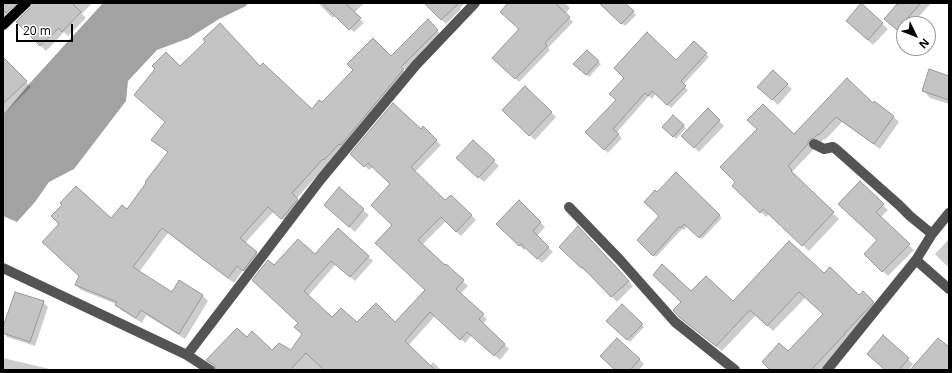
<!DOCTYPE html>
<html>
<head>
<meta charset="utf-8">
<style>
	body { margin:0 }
	#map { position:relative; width:952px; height:373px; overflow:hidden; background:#fff; font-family:"Open Sans",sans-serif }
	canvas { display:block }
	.frame { position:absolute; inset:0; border:4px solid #000; pointer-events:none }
	.north { position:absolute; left:896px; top:16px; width:40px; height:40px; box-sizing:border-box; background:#fff; border:1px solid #999; border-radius:50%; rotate:133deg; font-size:11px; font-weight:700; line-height:16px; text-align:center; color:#000 }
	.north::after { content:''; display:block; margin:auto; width:14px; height:18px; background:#000; clip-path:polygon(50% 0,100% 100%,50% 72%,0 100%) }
	.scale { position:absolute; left:16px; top:24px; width:57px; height:18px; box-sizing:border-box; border:2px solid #000; border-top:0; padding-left:5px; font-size:12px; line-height:14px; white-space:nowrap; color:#000; -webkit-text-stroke:3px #fff; paint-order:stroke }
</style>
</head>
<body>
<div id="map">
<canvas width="952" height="373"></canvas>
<div class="frame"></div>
<div class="north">N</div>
<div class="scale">20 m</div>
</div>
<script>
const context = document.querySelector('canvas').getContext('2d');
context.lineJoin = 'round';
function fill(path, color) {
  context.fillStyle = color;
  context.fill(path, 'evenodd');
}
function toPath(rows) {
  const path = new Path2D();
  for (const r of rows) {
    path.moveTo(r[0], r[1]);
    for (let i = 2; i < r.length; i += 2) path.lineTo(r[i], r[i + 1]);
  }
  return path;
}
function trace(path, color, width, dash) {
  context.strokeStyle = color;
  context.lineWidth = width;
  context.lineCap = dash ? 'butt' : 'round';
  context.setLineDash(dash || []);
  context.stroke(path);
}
const water = toPath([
	[103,3,248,3,246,6,219,19,189,38,157,50,128,81,126,101,74,169,49,182,35,202,17,222,3,216,3,115,30,83]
]);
const shadow = toPath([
	[3,3,27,3,3,27],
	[33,3,92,3,82,14,86,18,68,36,64,32,46,51,17,22,33,6],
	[318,3,364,3,354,13,364,23,354,32,336,15,333,18],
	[425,3,465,3,460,8,461,9,446,24],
	[510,3,565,3,570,8,565,14,573,22,548,48,550,50,519,82,494,58,520,29],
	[599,3,626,3,625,4,636,15,625,26],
	[900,3,931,3,912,24,904,24,904,33,903,34,891,24],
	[861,5,888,29,873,45,852,26],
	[428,21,442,36,407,71,398,62,397,64,408,75,296,199,302,205,287,224,274,211,245,243,262,258,249,275,243,270,234,283,168,233,139,272,173,293,179,282,203,296,208,301,185,339,146,315,142,323,121,310,116,304,81,290,76,285,111,220,127,210,169,153,152,140,166,122,180,68,260,67,312,110,391,58],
	[694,42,709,57,683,85,688,90,671,108,656,93,652,99,649,96,616,133,622,138,608,153,586,132,676,61],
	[587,51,601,64,589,77,575,64],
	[3,59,31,87,3,115],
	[773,71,792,89,778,105,759,87],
	[949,77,949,104,930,98,923,90],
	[847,80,873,104,874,102,894,117,899,122,880,149,842,122,825,140,824,139,820,143,814,147,813,150,792,172,797,176,796,177,839,219,809,251,769,214,766,217,739,191,794,135],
	[525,87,556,117,535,140,503,110],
	[708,110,724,126,699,152,683,136],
	[673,117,686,128,676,139,663,127],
	[423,128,441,145,415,172,445,202,451,196,476,220,461,236,446,221,422,245,445,267,446,265,468,286,460,294,487,319,483,324,509,349,500,360,472,335,465,343,435,316,408,346,430,366,433,362,441,370,217,370,216,367,208,360,247,338,272,351,292,351,303,334,274,266,315,255,338,229,373,261,355,281,336,264,308,296,332,318,357,324,395,323,426,290,393,225,391,184,373,167,369,170,352,154,421,130],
	[474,141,499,166,484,182,463,163],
	[676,174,722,218,702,239,687,226,684,230,682,229,656,257,638,240,661,216,657,194],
	[860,183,888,210,880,218,914,250,888,276,865,254,878,241],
	[339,189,369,215,355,232,330,210],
	[519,202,545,227,537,236,553,252,542,263,526,248,524,250,498,224],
	[583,232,633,286,617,302,588,272,587,273,560,247],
	[949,239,949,268,935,254],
	[824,274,859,296,863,292,879,308,822,370,771,370,824,314,806,297,773,331,756,315,722,351,686,323,691,293,733,302],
	[43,302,48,307,35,346,7,337,3,332,3,330],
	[622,306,644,327,630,342,607,321],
	[883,337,913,364,908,370,886,370],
	[3,358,54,370,3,370],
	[639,359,644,364,639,370,616,370]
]);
const building = toPath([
	[3,3,17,3,6,13,3,9,3,3],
	[32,3,72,3,81,12,62,32,59,28,40,46,16,22,30,8,32,3],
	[322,3,345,3,361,18,349,30,322,3],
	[424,3,459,3,441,20,424,3],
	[508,3,555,3,570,17,545,43,547,46,515,79,492,58,519,29,500,12,508,3],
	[599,3,625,3,634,11,621,24,599,3],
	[861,3,883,23,868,40,846,21,861,3],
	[898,3,921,3,897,30,884,19,898,3],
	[428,19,438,30,401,67,404,69,341,145,339,144,324,160,323,159,292,193,298,199,289,210,281,219,268,207,240,238,257,252,243,271,237,266,228,278,162,228,133,267,172,292,179,280,203,295,179,334,141,310,136,318,115,305,117,302,75,285,79,276,42,242,59,224,51,216,62,205,60,203,76,186,111,218,122,205,127,209,146,183,145,182,168,152,151,140,165,122,134,95,155,69,152,66,166,52,180,66,205,42,203,39,220,23,260,66,263,63,312,109,319,100,322,102,353,70,347,64,373,38,391,56,428,19],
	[647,32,676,60,694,41,707,53,681,81,686,86,667,105,652,91,648,96,645,93,613,129,619,134,604,150,585,132,616,100,609,94,624,78,614,68,647,32],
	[587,50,599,61,586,75,573,64,587,50],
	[3,57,27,81,3,104,3,57],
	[929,69,949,76,949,100,922,91,929,69],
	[773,70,788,84,772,100,757,87,773,70],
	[847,78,873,103,874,101,894,116,874,144,836,117,819,135,818,134,814,138,810,139,808,141,808,144,788,166,792,170,791,171,834,212,802,246,763,209,760,213,732,186,735,182,720,167,757,129,747,120,763,104,794,134,847,78],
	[525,86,552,112,529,136,502,110,525,86],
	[393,103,421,129,423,126,437,140,411,167,445,200,451,195,472,215,456,232,441,217,418,240,445,265,446,264,464,280,456,289,484,314,479,319,505,344,494,356,467,332,460,340,430,312,405,341,435,370,324,370,306,353,290,370,216,370,214,365,206,360,237,328,247,337,252,331,272,350,279,343,291,350,302,334,294,327,298,323,252,280,268,260,274,265,298,239,315,254,338,228,369,256,350,277,331,261,304,291,332,317,341,308,357,322,376,303,395,322,425,290,375,243,392,225,371,205,390,184,368,163,364,167,350,154,393,103],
	[708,108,720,120,694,148,681,136,708,108],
	[673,115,684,125,673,137,662,127,673,115],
	[473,140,495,160,478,178,456,158,473,140],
	[676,172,720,215,699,238,684,224,681,228,679,227,653,256,637,240,659,216,644,202,655,190,657,192,676,172],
	[860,181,884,204,876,212,910,244,882,272,864,254,877,240,838,204,860,181],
	[339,187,364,209,349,227,324,205,339,187],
	[519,200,541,222,533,231,549,247,537,259,521,244,519,246,496,224,519,200],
	[578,226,629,281,611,297,582,267,581,268,559,247,578,226],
	[789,241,824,273,830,267,859,295,863,291,874,302,844,334,845,334,811,370,770,370,762,362,779,343,788,351,823,314,799,292,767,326,750,310,716,346,679,317,673,310,681,302,653,275,662,264,691,291,706,276,733,301,789,241],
	[15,292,44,301,30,342,3,333,3,327,15,292],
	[622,304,643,324,627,340,606,321,622,304],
	[883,335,909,358,899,370,885,370,867,354,883,335],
	[617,338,640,359,630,370,615,370,600,356,617,338],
	[938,338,949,347,949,370,910,370,938,338]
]);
const minor = toPath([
	[814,144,824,149,833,147,837,150,899,205,910,216,932,234],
	[569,207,620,260,675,322,735,370],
	[916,260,949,289],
	[3,268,187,355],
	[210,370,187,355,321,179,416,65,475,3],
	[827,370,916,260,932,234,949,213]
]);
const major = toPath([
	[3,25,26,3]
]);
fill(water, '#a2a2a2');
fill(shadow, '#0003');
fill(building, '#c4c4c4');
trace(building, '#989898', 1);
trace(major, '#dbdbdb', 12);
trace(minor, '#545454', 10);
trace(major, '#000', 10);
</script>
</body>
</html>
